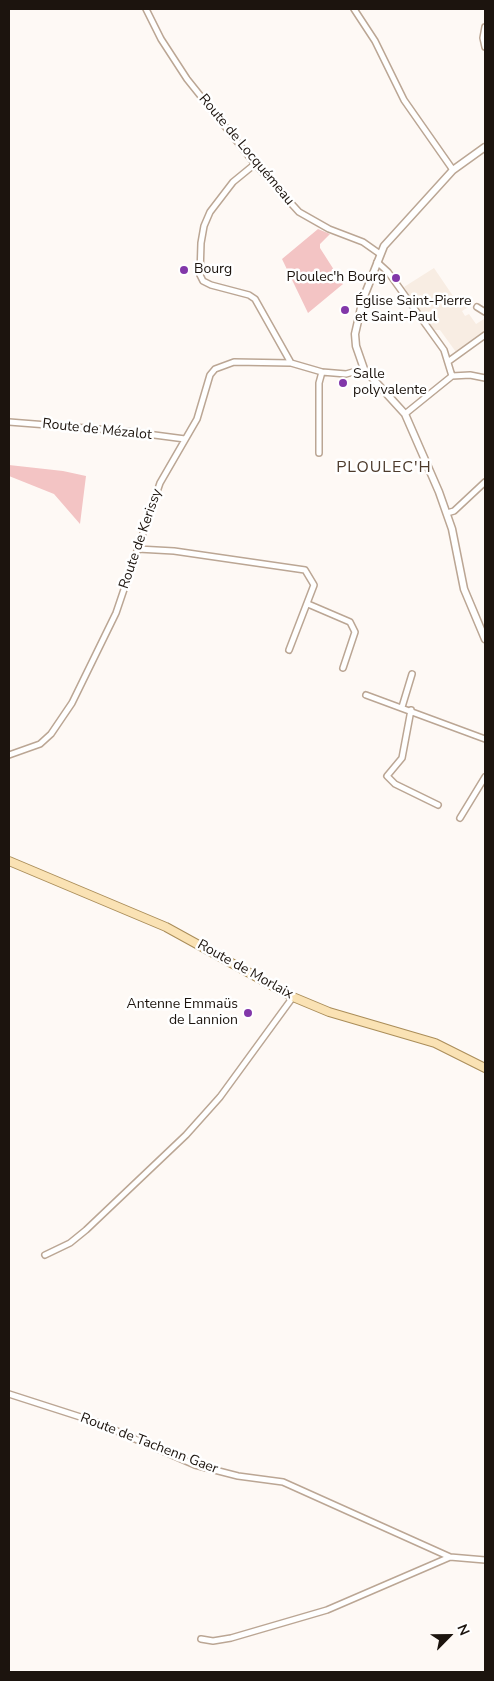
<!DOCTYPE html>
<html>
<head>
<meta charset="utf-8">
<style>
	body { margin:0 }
	#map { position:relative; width:494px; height:1681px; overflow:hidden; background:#fef9f5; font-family:"Nunito Sans",sans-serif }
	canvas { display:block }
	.frame { position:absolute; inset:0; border:10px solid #1c140e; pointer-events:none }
	.north { position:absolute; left:424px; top:1611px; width:50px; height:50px; -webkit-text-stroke:4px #fff; paint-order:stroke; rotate:67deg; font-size:14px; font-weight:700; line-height:20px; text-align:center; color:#1c140e }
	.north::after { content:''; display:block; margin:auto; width:18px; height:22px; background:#1c140e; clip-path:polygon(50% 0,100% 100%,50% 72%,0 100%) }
</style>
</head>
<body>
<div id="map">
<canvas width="494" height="1681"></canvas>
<div class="frame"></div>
<div class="north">N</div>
</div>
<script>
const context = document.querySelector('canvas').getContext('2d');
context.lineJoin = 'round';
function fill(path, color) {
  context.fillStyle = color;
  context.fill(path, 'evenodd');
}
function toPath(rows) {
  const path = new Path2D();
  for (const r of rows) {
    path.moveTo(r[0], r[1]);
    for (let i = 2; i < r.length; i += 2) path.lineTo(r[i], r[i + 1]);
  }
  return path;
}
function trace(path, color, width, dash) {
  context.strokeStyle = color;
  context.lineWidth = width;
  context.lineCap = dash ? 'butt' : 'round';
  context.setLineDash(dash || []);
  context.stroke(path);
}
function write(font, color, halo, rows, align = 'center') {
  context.font = font + ' "Nunito Sans",sans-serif';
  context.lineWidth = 5;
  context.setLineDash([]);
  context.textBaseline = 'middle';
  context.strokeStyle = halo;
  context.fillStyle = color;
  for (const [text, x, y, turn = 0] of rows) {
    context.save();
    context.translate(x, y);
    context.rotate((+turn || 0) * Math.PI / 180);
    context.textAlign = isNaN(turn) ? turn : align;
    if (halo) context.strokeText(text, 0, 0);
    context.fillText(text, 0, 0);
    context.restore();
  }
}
const built = toPath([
	[434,268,453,296,445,302,449,307,453,304,456,308,467,300,470,306,462,311,465,316,469,314,476,324,484,319,485,321,485,331,456,352,440,330,434,330,404,287]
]);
const green = toPath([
	[318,229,330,234,320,244,320,248,343,284,308,313,282,259],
	[9,465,63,471,86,476,80,524,54,494,9,476]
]);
const minor = toPath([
	[146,9,161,39,187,79,255,164,299,212,329,229,363,242,380,254],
	[354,9,375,41,404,100,453,170],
	[485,27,483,38,485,47],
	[255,164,233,182,210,212,204,226,201,243,200,275,203,281,211,285,249,295,255,299,291,363,322,372,346,374,364,369],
	[377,262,388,272,444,350,452,376],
	[477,307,485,312],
	[449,361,485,335],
	[452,376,470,375,485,378],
	[405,414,452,376],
	[9,422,124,431,185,439],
	[319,453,319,383,322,372],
	[447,513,454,511,485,482],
	[138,549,174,551,305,570,314,585,289,650],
	[308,604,350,622,355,632,343,668],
	[366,695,485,739],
	[402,707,412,674],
	[411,710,402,758,387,776,395,784,438,805],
	[9,755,40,744,51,734,72,703,116,613,160,483,197,419,210,375,215,369,234,362,291,363],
	[460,818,485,777],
	[45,1255,70,1243,86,1230,186,1135,220,1097,293,997],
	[9,1394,96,1422,195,1465,238,1476,283,1482,450,1557,485,1560],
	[201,1639,213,1641,231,1638,327,1610,450,1557]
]);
const tertiary = toPath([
	[485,147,453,170,384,246,363,299,355,334,356,346,364,369,405,414,439,492,452,529,464,589,485,639]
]);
const primary = toPath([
	[9,861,166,927,293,997,329,1012,435,1043,485,1068]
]);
const markers = [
	[184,270,5,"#8237a9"],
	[396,278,5,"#8237a9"],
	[345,310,5,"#8237a9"],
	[343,383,5,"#8237a9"],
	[248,1013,5,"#8237a9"]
];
const streetNames = [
	["Route de Locquémeau",246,150,50],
	["Route de Mézalot",97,430,6],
	["Route de Kerissy",141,539,-71],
	["Route de Morlaix",245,970,29],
	["Route de Tachenn Gaer",149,1444,21]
];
const poiNames = [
	["Bourg",194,270],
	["Ploulec'h Bourg",386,278,"right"],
	["Église Saint-Pierre",355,302],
	["et Saint-Paul",355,318],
	["Salle",353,375],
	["polyvalente",353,391],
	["Antenne Emmaüs",238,1005,"right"],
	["de Lannion",238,1021,"right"]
];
const quarterNames = [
	["PLOULEC'H",384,468]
];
fill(built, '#f8ede3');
fill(green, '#f3c4c4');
trace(minor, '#bba694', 8);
trace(tertiary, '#bba694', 9);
trace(primary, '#aa8d59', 10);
trace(minor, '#fff', 5);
trace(tertiary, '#fff', 6);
trace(primary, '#fae2b4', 8);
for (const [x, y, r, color] of markers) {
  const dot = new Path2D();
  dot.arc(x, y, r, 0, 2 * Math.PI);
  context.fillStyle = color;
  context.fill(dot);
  trace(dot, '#fff', 2);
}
write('14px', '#1c140e', '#fff', streetNames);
write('14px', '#1c140e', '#fff', poiNames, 'left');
context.letterSpacing = '1px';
write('16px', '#4d3b2c', '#fff', quarterNames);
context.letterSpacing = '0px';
</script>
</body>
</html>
